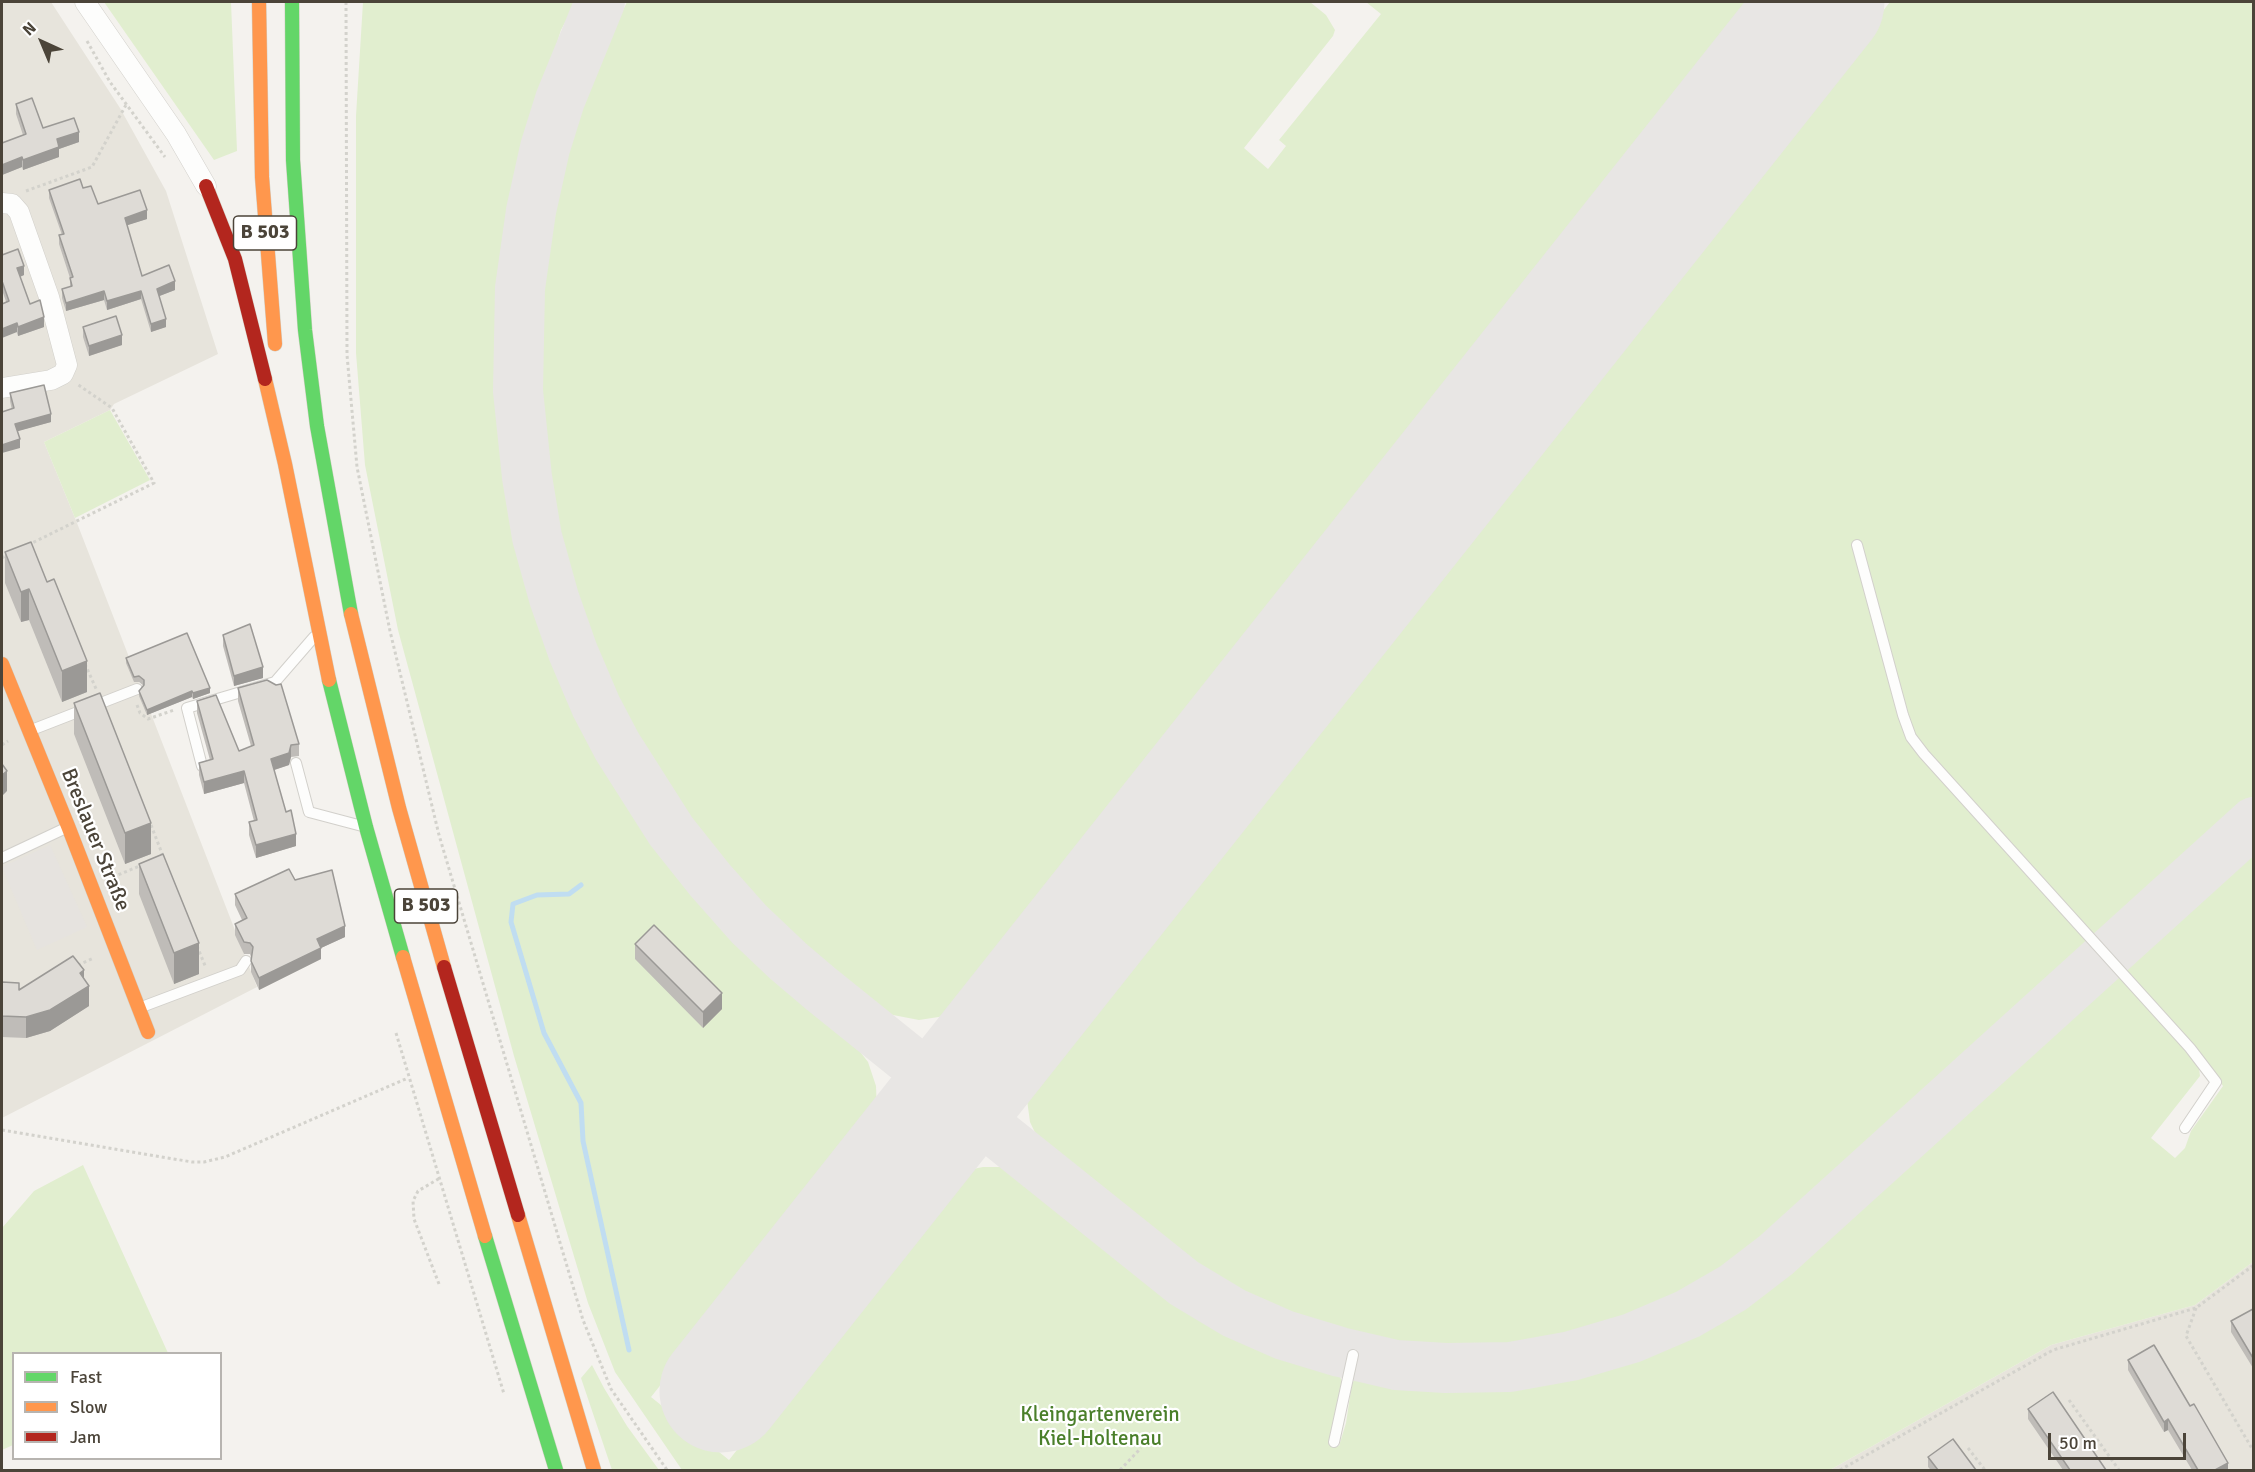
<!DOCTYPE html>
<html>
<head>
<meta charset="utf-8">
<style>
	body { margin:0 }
	#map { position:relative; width:2255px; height:1472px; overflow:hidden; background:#f4f2ee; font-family:Signika,sans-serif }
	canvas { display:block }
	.frame { position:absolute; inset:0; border:3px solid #4b4439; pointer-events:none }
	.legend { position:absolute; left:12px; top:1352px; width:210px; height:108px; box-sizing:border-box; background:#fff; border:2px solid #b7b4b0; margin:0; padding:8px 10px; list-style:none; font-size:18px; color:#4b4439 }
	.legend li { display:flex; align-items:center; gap:12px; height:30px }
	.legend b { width:30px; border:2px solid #b7b4b0 }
	.north { position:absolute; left:12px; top:12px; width:60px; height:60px; -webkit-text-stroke:4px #fff; paint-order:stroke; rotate:316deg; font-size:16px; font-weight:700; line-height:24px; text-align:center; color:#4b4439 }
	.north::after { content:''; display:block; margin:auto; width:21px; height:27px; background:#4b4439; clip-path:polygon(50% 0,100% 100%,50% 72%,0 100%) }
	.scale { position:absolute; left:2048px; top:1433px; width:138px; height:27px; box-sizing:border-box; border:3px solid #4b4439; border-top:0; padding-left:8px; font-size:18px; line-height:21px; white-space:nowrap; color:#4b4439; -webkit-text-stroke:4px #fff; paint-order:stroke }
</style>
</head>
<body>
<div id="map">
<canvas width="2255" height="1472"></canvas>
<div class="frame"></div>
<ul class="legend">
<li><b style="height:8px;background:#63d668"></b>Fast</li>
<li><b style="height:8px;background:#ff974d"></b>Slow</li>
<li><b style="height:8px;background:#b3261e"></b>Jam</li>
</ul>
<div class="north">N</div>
<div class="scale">50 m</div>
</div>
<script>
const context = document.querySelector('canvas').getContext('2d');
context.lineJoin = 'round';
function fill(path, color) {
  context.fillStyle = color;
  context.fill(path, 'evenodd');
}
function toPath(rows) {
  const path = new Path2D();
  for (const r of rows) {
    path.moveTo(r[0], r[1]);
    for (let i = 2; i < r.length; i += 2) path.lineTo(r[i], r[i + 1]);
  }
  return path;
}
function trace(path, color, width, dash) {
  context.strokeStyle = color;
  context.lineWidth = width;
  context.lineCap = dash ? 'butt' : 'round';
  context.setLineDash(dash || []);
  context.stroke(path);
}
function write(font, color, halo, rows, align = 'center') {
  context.font = font + ' Signika,sans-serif';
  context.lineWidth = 4.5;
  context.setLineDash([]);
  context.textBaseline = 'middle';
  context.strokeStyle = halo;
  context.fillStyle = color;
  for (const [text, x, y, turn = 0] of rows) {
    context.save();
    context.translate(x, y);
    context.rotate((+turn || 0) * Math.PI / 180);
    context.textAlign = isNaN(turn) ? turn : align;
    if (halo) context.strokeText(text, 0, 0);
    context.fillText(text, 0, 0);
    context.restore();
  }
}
const residential = toPath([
	[2,2,51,2,120,108,166,191,218,354,114,404,110,410,44,442,77,523,257,987,2,1118],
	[2253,1262,2253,1470,1830,1470,2051,1345,2195,1305]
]);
const green = toPath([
	[104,2,231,2,237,151,214,160],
	[363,2,576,2,561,30,530,128,506,224,496,339,503,474,525,573,564,691,627,802,683,885,740,945,790,993,854,1044,868,1062,876,1086,877,1113,651,1397,729,1460,956,1174,963,1171,983,1167,1002,1167,1021,1174,1185,1303,1220,1324,1267,1346,1338,1370,1343,1385,1330,1445,1339,1446,1346,1423,1352,1383,1359,1375,1431,1384,1490,1386,1580,1370,1644,1352,1684,1333,1757,1291,1862,1201,2109,977,2120,978,2192,1057,2199,1068,2200,1076,2151,1138,2175,1158,2185,1148,2191,1131,2223,1086,2204,1059,2126,973,2125,964,2253,847,2253,1262,2195,1305,2051,1345,1830,1470,682,1470,615,1372,588,1303,514,1056,398,630,365,465,356,353,356,116],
	[627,2,1310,2,1326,15,1335,30,1333,36,1244,148,1268,169,1286,146,1279,140,1381,14,1366,2,1760,2,964,1007,945,1016,919,1020,888,1014,874,1006,789,933,744,886,676,802,620,702,589,630,568,566,551,496,538,412,540,318,555,198,591,75],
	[1890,2,2253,2,2253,796,1750,1253,1704,1283,1647,1312,1583,1335,1512,1349,1440,1351,1370,1341,1287,1318,1249,1300,1202,1272,1051,1156,1039,1141,1030,1122,1027,1100,1031,1082],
	[110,410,150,480,75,518,44,442],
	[83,1165,168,1353,14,1354,13,1445,2,1450,2,1228,34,1191],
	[592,1365,604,1388,627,1426,659,1470,612,1470,581,1378]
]);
const parking = toPath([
	[50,845,87,927,37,950,2,867]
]);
const stream = toPath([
	[581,885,569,894,537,895,513,904,511,922,544,1033,581,1103,583,1141,629,1350]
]);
const taxiway = toPath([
	[600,2,560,100,545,148,531,211,520,288,518,391,527,477,537,537,554,598,573,652,596,706,617,746,671,831,710,880,749,924,788,961,821,989,908,1059,920,1066,933,1068,948,1065,962,1058,983,1044,1011,1019],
	[1038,992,998,1056,983,1097,984,1114,993,1130,1184,1283,1234,1313,1284,1335,1340,1352,1396,1365,1446,1368,1510,1367,1571,1356,1632,1338,1688,1314,1733,1288,1776,1255,2254,822]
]);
const runway = toPath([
	[721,1391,1823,2]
]);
const path = toPath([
	[346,2,347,355,357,467,390,631,439,835,583,1320,611,1389,667,1470],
	[87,41,110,82,165,157],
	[26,191,92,167,127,103],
	[28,545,154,483,112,408,77,384],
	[2,558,9,554],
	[85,664,97,691],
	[137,705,140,713,148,719,174,710],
	[2,745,8,741],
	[151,825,163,856,162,857],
	[113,877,142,865],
	[197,946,206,968],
	[78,965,94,958],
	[396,1033,504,1394],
	[2,1130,192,1162,204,1162,225,1157,408,1078],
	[439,1284,414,1219,413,1201,418,1191,440,1178],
	[2196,1308,2186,1336,2254,1452],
	[2069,1400,2119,1470],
	[1968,1448,1985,1470],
	[1120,1470,1141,1448],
	[1840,1470,2053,1350,2196,1308,2254,1265]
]);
const lane = toPath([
	[1857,545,1903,715,1911,737,1924,754,2190,1048,2216,1082,2185,1128],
	[276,687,275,682,314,637],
	[29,731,137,689],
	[296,763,309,812,362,826],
	[202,766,187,708,275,682],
	[2,858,68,827],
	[139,1008,240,970,246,961],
	[1334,1442,1353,1355]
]);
const street = toPath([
	[85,2,176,134,206,186],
	[2,203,12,204,19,212,49,297,67,365,63,374,51,380,2,388]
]);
const fast = toPath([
	[292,2,293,160,305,330,317,426,351,614],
	[329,680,366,827,403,957],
	[485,1236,556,1470]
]);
const slow = toPath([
	[259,2,262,177,275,344],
	[265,379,285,464,329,680],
	[351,614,399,808,444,967],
	[2,664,68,826,148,1032],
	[403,957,485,1236],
	[518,1215,594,1470]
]);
const jam = toPath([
	[206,186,235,259,265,379],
	[444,967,518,1215]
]);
const wall = toPath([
	[16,104,43,128,79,142,59,149,59,157,23,170,22,167,2,175,23,135,16,114],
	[83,188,98,204,147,219,127,225,142,276,175,290,159,296,166,327,151,332,141,299,107,310,104,300,66,311,62,298,62,289,70,287,70,278,59,244,59,235,62,235,49,198,49,190],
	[2,255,24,275,20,277,30,304,44,327,18,336,2,290],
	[83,327,122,345,89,356,83,337],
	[10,393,51,422,17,431,20,448,10,401],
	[31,542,87,692,62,702,29,620,21,622,5,583,5,552],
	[223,635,263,678,234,686,223,646],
	[126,658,210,693,193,699,192,697,147,715,139,696,139,691,144,686,139,682,134,682,126,663],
	[238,688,299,744,299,756,291,757,289,765,274,770,296,846,256,858,249,835,249,822,254,821,244,783,204,794,199,775,199,763,210,760,197,713,197,701,239,751,251,746,238,701],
	[74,703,151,854,125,864,74,734],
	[139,864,199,974,174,984,139,894],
	[295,880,345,937,321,948,321,959,259,990,251,972,251,957,250,954,244,954,235,935,235,924,242,920,235,905,235,894],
	[635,944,722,1009,703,1028,635,959],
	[84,979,89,1006,50,1031,26,1038,2,1037,2,982,19,990],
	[2253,1309,2253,1368,2231,1332,2231,1321],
	[2128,1360,2190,1406,2228,1470,2192,1470,2168,1430,2164,1432,2128,1370],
	[2028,1409,2106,1470,2063,1470,2028,1419],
	[1928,1457,1976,1470,1931,1470,1928,1467]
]);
const shadedWall = toPath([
	[79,132,79,142,59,149,59,157,23,170,23,160,57,139],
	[22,157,22,167,2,175,2,165],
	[147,210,147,219,125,226,125,218],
	[24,266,24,275,17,278,17,268],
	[175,281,175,290,157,297,157,289],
	[104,291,104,300,66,311,66,303],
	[141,291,141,299,107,310,107,301],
	[44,317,44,327,18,336,18,327],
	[166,319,166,327,151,332,151,324],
	[17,323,17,332,2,338,2,329],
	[122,335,122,345,89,356,89,346],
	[51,414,51,422,15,432,15,424],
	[20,439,20,448,2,453,2,445],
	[29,589,29,620,21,622,21,592],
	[87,661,87,692,62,702,62,671],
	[263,667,263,678,234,686,234,676],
	[210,688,210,693,193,699,193,693],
	[192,691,192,697,147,715,147,710],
	[291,745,291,757,289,765,271,771,271,759],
	[7,771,7,791,2,796,2,775],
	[244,771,244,783,204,794,204,782],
	[151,823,151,854,125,864,125,833],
	[296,834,296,846,256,858,256,845],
	[345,926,345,937,321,948,321,959,259,990,259,978,317,939],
	[199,943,199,974,174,984,174,953],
	[84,970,84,988,89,986,89,1006,50,1031,26,1038,26,1017],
	[722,993,722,1009,703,1028,703,1012],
	[2168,1419,2168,1430,2164,1432,2164,1422],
	[2228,1463,2228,1470,2215,1470]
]);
const building = toPath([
	[32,98,43,128,74,118,79,132,57,139,59,147,23,160,22,157,2,165,2,143,26,134,16,104,32,98],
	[80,179,83,188,91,186,98,204,140,190,147,210,125,218,142,276,169,265,175,281,157,289,166,319,151,324,141,291,107,301,104,291,66,303,62,289,72,286,70,278,73,277,59,235,64,234,49,190,80,179],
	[18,249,24,266,17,268,30,304,40,300,44,317,18,327,17,323,2,329,2,304,9,301,2,281,2,255,18,249],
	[116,316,122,335,89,346,83,327,116,316],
	[44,385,51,414,15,424,20,439,2,445,2,412,14,408,10,393,44,385],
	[31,542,47,582,54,579,87,661,62,671,29,589,21,592,5,552,31,542],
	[250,624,263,667,234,676,223,635,250,624],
	[187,633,210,688,193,693,192,691,147,710,139,691,144,685,144,680,139,676,134,677,126,658,187,633],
	[267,680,276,685,281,684,299,744,291,745,289,753,271,759,286,812,291,810,296,834,256,845,249,822,257,820,244,771,204,782,199,763,213,759,197,701,216,695,239,751,254,745,238,688,267,680],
	[100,693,151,823,125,833,74,703,100,693],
	[2,764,7,771,2,775,2,764],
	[163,854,199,943,174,953,139,864,163,854],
	[289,869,295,880,332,870,345,926,317,939,321,948,259,978,251,961,253,947,250,943,244,942,235,924,247,918,235,894,289,869],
	[654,925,722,993,703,1012,635,944,654,925],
	[73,956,84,970,80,973,89,986,50,1010,26,1017,2,1016,2,982,19,983,19,990,73,956],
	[2253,1309,2253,1358,2231,1321,2253,1309],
	[2154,1345,2190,1406,2194,1404,2228,1463,2215,1470,2198,1470,2168,1419,2164,1422,2128,1360,2154,1345],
	[2053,1392,2106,1470,2070,1470,2028,1409,2053,1392],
	[1953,1439,1976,1470,1938,1470,1928,1457,1953,1439]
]);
const shields = [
	[265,233,63],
	[426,906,63]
];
const shieldNames = [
	["B 503",265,233],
	["B 503",426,906]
];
const streetNames = [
	["Breslauer Straße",95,840,68]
];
const parkNames = [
	["Kleingartenverein",1100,1415],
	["Kiel-Holtenau",1100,1439]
];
fill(residential, '#e7e4dc');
fill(green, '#e1eecf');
fill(parking, '#e6e3df');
trace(stream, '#c0ddf1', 5);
trace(taxiway, '#e8e6e4', 50);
trace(runway, '#e8e6e4', 123);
trace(lane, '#d2d0cb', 12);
trace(street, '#d2d0cb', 21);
trace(fast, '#d3cfc5', 15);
trace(slow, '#d3cfc5', 15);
trace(jam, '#d3cfc5', 15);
trace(path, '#d3d2cc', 3, [3, 3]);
trace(lane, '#fdfdfc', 10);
trace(street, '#fdfdfc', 20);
trace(fast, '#63d668', 14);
trace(slow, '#ff974d', 14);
trace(jam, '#b3261e', 14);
fill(wall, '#bfbcb8');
fill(shadedWall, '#9b9996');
fill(building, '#dedbd6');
trace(building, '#9b9996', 1.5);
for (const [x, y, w] of shields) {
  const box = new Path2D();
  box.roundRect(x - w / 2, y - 17, w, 34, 4.5);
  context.fillStyle = '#fff';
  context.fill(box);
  trace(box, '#4b4439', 1.5);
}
write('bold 20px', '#4b4439', null, shieldNames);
write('21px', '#4b4439', '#fff', streetNames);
write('21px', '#4a7f2a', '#fff', parkNames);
</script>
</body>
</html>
